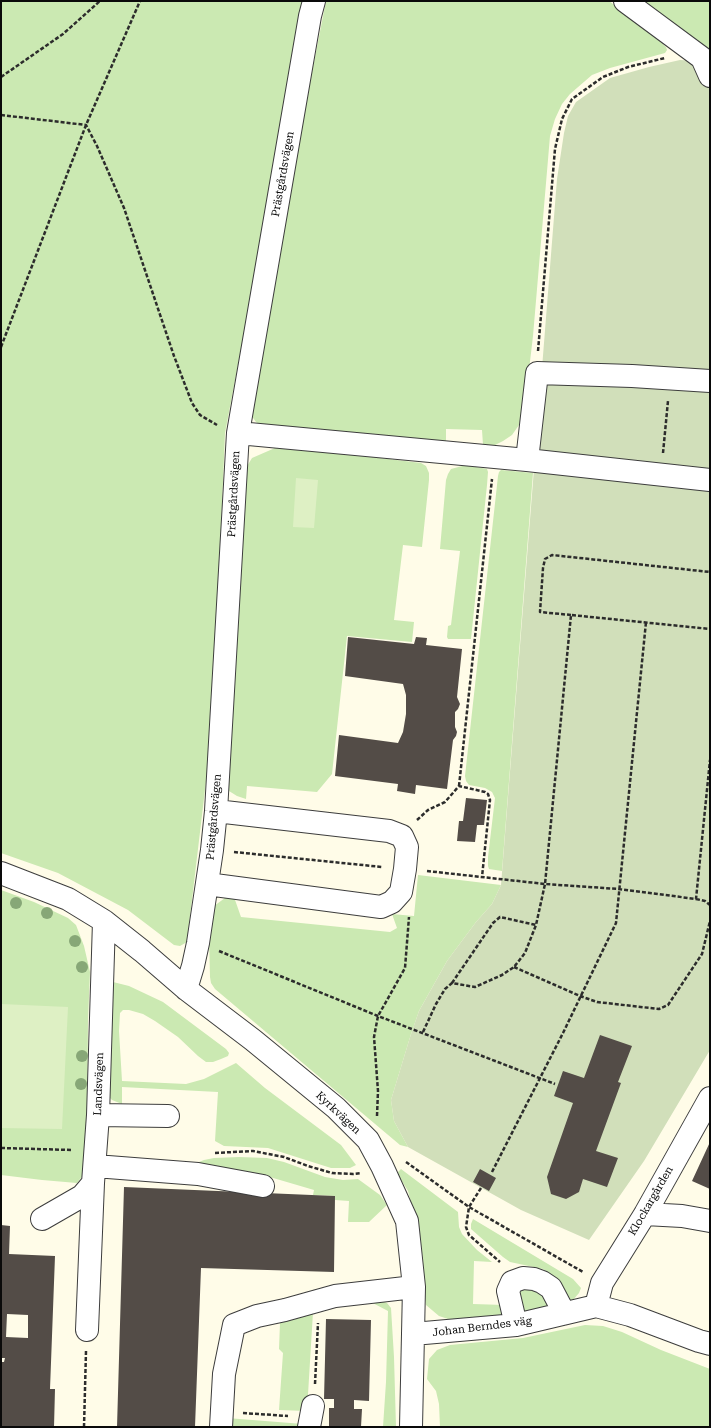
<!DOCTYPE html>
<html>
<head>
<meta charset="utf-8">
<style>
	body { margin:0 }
	#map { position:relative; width:711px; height:1428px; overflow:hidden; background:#fffce8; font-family:"Roboto Serif",serif }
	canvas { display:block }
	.frame { position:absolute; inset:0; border:2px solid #0a0a0a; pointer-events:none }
</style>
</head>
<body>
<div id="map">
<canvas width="711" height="1428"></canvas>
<div class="frame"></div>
</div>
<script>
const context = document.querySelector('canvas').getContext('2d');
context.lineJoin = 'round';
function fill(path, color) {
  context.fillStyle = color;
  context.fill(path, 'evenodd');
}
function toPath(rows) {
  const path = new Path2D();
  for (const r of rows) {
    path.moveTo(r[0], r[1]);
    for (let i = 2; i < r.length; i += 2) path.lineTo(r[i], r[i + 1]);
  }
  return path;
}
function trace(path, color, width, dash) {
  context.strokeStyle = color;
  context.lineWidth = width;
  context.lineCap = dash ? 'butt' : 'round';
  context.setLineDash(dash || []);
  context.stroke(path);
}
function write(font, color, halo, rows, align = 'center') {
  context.font = font + ' "Roboto Serif",serif';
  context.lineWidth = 4;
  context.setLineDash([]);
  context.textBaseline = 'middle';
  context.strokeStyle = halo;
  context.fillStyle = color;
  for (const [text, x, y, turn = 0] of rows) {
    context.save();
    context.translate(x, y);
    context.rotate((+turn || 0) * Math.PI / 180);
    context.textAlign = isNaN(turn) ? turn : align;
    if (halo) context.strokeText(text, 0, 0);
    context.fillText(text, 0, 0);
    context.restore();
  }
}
const green = toPath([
	[1,1,307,1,225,433,213,722,187,942,180,946,174,945,128,910,58,873,1,853],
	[326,1,609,1,653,34,666,47,667,50,665,53,610,68,592,75,570,94,562,104,555,119,550,136,533,336,525,404,519,425,512,435,503,441,495,445,483,445,482,430,446,429,446,446,263,427,256,422,251,415,261,333],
	[640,1,710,1,710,49,703,48],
	[275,448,364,456,421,463,426,466,429,473,429,480,422,547,403,545,394,620,414,622,412,642,347,636,332,774,317,792,247,786,246,799,237,796,229,791,226,783,246,468,252,458],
	[466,465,487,469,488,472,487,485,471,639,448,639,447,637,448,626,451,625,460,551,440,549,446,480,448,474,451,469],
	[501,470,533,473,502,871,489,869,488,866,488,857,495,798,492,792,485,788,469,785,466,781,465,776,498,476,499,472],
	[418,875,501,885,492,904,476,922,447,961,419,1011,411,1034,391,1100,394,1121,408,1147,400,1145,215,989,211,983,210,977,209,936,214,906,225,898,234,897,241,917,390,932,397,928,392,914,414,916],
	[1,890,34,902,68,918,76,925,84,946,90,972,88,1020,87,1133,85,1173,77,1183,42,1180,1,1175],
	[113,982,129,986,163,1002,226,1049,229,1053,228,1056,221,1059,213,1062,206,1062,198,1056,178,1037,155,1021,143,1014,129,1010,123,1010,120,1013,119,1031,122,1081,186,1084,204,1079,236,1063,265,1088,341,1145,356,1165,350,1168,331,1168,268,1148,224,1146,215,1141,218,1092,122,1087,122,1104,112,1100,108,1096,109,986],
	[239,1157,267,1158,284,1162,325,1177,343,1180,358,1179,380,1195,387,1205,369,1222,348,1222,349,1201,335,1200,335,1196,313,1195,314,1190,263,1175,201,1165,199,1162,204,1160,214,1158],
	[401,1169,458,1212,459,1227,462,1234,477,1250,492,1262,474,1261,473,1304,504,1305,504,1313,499,1318,470,1321,448,1319,439,1316,426,1305,424,1292,423,1259,419,1233,408,1191,397,1173],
	[473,1219,573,1279,581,1288,579,1293,573,1300,566,1304,558,1280,553,1276,543,1269,510,1262,503,1257,471,1229,471,1224],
	[530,1280,561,1312,517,1322,513,1283],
	[367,1300,382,1301,387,1303,391,1308,394,1357,396,1427,383,1427,386,1382,388,1311],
	[313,1312,307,1411,279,1410,283,1353,279,1349,280,1323],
	[585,1325,603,1326,622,1332,661,1350,710,1369,710,1427,440,1427,439,1404,436,1391,427,1379,429,1359,437,1350,450,1345,523,1338],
	[227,1418,303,1424,303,1427,226,1427]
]);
const cemetery = toPath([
	[680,60,710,62,710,1050,644,1161,589,1240,521,1210,408,1147,394,1121,391,1100,411,1034,419,1011,447,961,476,922,492,904,501,885,557,179,564,133,568,116,576,102,610,78,649,67]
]);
const pitch = toPath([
	[296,478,318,480,314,528,293,527],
	[1,1004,68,1007,62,1129,1,1128]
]);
const building = toPath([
	[348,637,414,644,416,637,427,638,426,645,462,649,457,697,460,704,458,709,455,712,455,727,457,732,456,736,453,740,447,789,416,785,415,794,397,791,398,784,335,776,339,735,398,743,403,732,406,714,406,695,403,684,345,676],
	[466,798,487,800,484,825,477,825,475,842,457,841,459,821,463,821],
	[600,1035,632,1046,618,1082,621,1083,596,1151,618,1158,607,1187,583,1179,579,1192,566,1199,551,1194,547,1177,573,1103,554,1096,563,1071,584,1078],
	[710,1142,710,1189,692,1181],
	[480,1169,496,1178,489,1191,473,1182],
	[124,1187,335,1196,334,1272,201,1268,195,1427,117,1427],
	[1,1225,10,1226,9,1254,55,1256,50,1389,55,1389,54,1427,1,1427,2,1362,4,1362,5,1358,1,1358],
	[7,1314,28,1315,28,1338,6,1337],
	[326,1319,371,1320,369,1401,354,1400,354,1409,362,1409,361,1427,329,1427,329,1408,334,1408,334,1399,324,1399]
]);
const path = toPath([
	[1,77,63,34,100,1],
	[1,115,86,125,97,146,124,208,174,356,192,403,200,415,217,425],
	[1,347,86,125,140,1],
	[538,351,555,149,562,119,572,99,603,77,628,67,665,58],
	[663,453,668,401],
	[571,615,540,612,543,568,545,559,552,555,710,572],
	[459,786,492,479],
	[417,820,428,810,445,802,459,786,485,792,488,794,490,800,482,877],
	[234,852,382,867],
	[427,871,545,884,619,889,696,899,710,760],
	[696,899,705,901,710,905],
	[219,951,378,1016,555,1084],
	[514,967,580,996,597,1002,659,1009,668,1005,702,954,710,921],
	[452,983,493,923,500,917,536,925],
	[423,1032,436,1004,445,989,452,983,475,987,502,975,514,967,525,953,536,925,545,884,571,615,710,629],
	[377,1116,378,1091,374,1037,378,1016,405,968,409,917],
	[1,1148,72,1150],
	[215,1153,253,1151,284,1157,308,1166,332,1173,353,1174,361,1173],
	[406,1162,469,1207,583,1272],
	[492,1172,563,1033,616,923,646,622],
	[481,1188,469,1207,466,1227,469,1235,500,1262],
	[315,1384,318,1323],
	[243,1413,288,1416],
	[84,1427,86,1351]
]);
const minor = toPath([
	[625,1,702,58,710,76],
	[238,433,527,460,710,480],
	[527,460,537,373,632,376,710,381],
	[1,873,68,899,104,921,142,951,186,989,253,1040,336,1108,368,1140,382,1166,407,1221,414,1287,411,1427],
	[207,884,381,907,392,902,401,892,405,869,407,847,402,836,389,831,216,811],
	[186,989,193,966,198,943,212,850,216,811,238,433,310,16,314,1],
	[98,1115,168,1116],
	[95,1166,198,1174,263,1186],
	[645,1214,682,1216,710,1221],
	[42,1219,82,1196,93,1183,98,1115,104,921],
	[596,1306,602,1283,645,1214,710,1098],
	[516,1325,508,1291,512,1282,523,1278,534,1279,542,1282,551,1288,561,1307,563,1314],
	[87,1330,93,1183],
	[413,1334,516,1325,596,1306,630,1315,699,1341,710,1344],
	[221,1427,224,1374,234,1325,257,1316,285,1310,335,1296,414,1287],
	[309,1427,313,1406]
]);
const trees = [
	[16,903],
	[47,913],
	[75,941],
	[82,967],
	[82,1056],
	[81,1084]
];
const streetNames = [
	["Prästgårdsvägen",283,174,-80],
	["Prästgårdsvägen",234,494,-87],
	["Prästgårdsvägen",214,817,-85],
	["Landsvägen",99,1084,-88],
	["Kyrkvägen",338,1113,43],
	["Klockargården",651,1201,-60],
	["Johan Berndes väg",482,1327,-7]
];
fill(green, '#cbe9b2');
fill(cemetery, '#d1dfba');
fill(pitch, '#def0c4');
fill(building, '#534c47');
trace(minor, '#3d3d3d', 24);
trace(path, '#2c2c2c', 2.5, [4, 2]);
trace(minor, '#fff', 22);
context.fillStyle = '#87a777';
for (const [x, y] of trees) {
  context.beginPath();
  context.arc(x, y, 6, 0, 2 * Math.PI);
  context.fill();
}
write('11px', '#0a0a0a', '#fff', streetNames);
</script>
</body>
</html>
